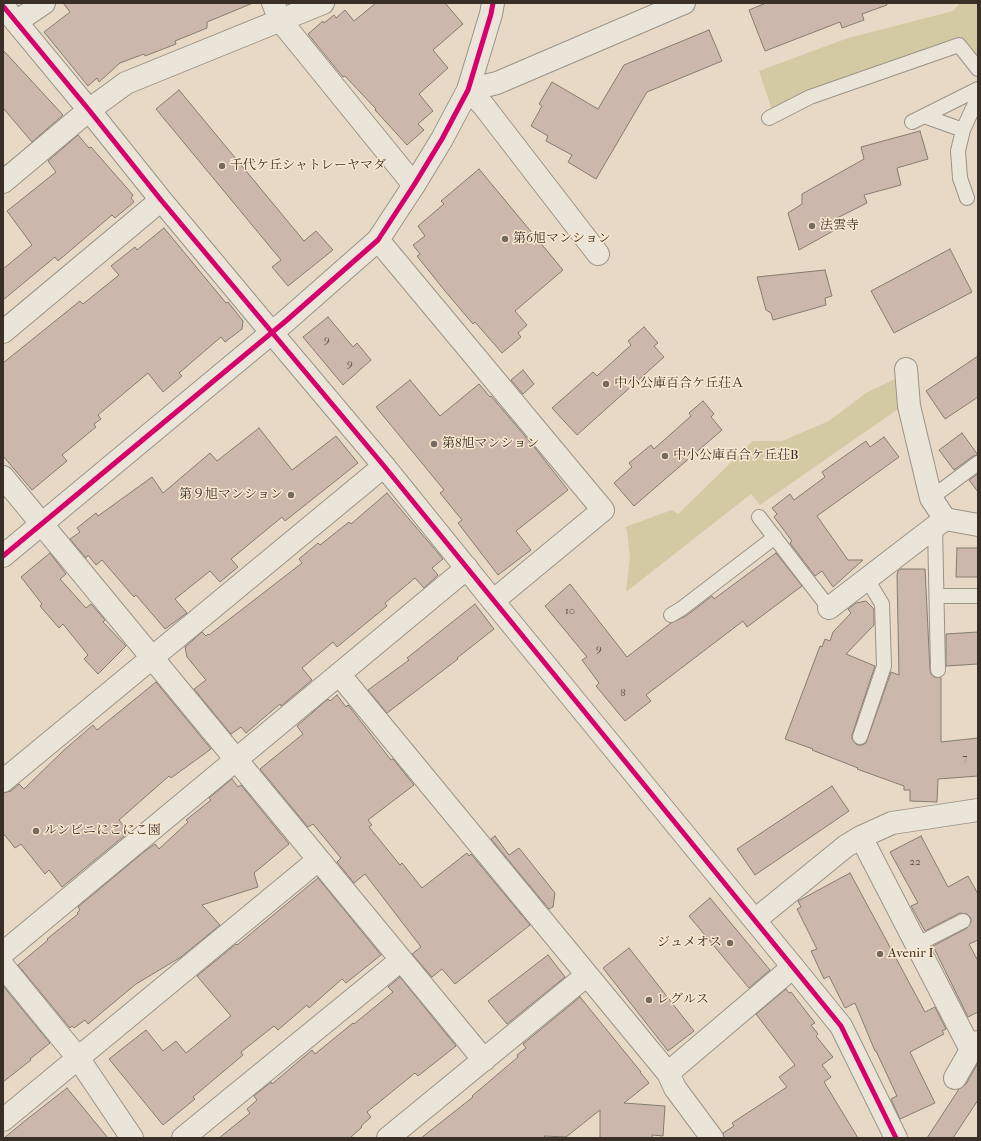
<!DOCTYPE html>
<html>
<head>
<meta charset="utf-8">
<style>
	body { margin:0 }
	#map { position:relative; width:981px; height:1141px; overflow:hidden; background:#e7d9c5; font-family:"IM FELL French Canon",serif }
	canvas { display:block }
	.frame { position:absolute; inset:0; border:4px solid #392f27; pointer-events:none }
</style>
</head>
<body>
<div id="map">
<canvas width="981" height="1141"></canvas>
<div class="frame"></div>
</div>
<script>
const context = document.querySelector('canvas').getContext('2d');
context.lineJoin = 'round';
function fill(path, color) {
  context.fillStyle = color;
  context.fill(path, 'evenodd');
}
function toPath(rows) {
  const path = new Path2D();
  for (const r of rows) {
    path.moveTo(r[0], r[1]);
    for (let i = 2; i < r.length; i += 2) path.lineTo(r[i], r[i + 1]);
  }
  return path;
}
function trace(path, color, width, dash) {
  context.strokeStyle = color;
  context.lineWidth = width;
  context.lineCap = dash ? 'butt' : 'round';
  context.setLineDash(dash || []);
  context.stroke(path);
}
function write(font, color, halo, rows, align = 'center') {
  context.font = font + ' "IM FELL French Canon","Noto Serif JP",serif';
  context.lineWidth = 3;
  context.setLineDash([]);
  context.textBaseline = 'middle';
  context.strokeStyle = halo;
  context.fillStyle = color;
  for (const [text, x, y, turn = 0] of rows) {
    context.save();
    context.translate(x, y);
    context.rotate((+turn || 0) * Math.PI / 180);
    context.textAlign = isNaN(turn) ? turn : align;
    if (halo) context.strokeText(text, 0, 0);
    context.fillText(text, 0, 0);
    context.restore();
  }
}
const green = toPath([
	[960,3,978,3,978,60,961,40,772,110,759,71,848,38,953,11],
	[899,377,901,407,760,505,751,494,626,592,630,557,627,531,625,527,672,510,678,514,753,441,782,441,829,421,866,393]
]);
const building = toPath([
	[63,3,253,3,207,22,207,28,175,41,176,44,145,56,144,54,120,63,99,82,97,78,88,86,44,32,70,12,63,3],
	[376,3,445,3,463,24,433,50,448,68,419,94,433,111,418,124,424,130,407,145,375,110,376,109,345,76,343,77,308,34,323,21,324,23,334,15,336,18,345,10,354,21,376,3],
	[766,3,887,3,887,5,862,14,864,20,842,28,840,22,765,51,749,10,766,3],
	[709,30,722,61,647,92,596,179,568,162,572,155,546,141,548,136,531,126,542,106,539,104,552,82,598,109,624,65,709,30],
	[3,50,63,115,32,142,3,108,3,50],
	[179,90,304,241,316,231,333,250,288,286,272,267,281,260,156,109,179,90],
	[920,131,928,159,897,168,901,185,864,195,867,203,831,221,833,231,799,250,788,213,802,204,802,194,864,159,861,147,920,131],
	[78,135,89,148,91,147,133,195,131,198,134,202,115,218,112,215,58,261,55,257,3,300,3,269,32,245,7,211,56,172,48,161,78,135],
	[479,169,563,270,515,311,527,325,518,333,521,337,502,353,475,322,473,324,445,291,417,256,420,254,413,245,425,236,418,226,444,204,441,201,479,169],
	[164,228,226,303,228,302,243,321,242,329,225,342,221,337,179,373,182,376,163,392,148,373,98,415,101,419,94,424,96,427,62,455,67,461,32,490,3,456,3,363,80,301,83,304,119,275,111,266,135,247,137,250,164,228],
	[950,249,972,292,894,333,871,291,950,249],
	[825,270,832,296,825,298,826,305,773,320,771,313,766,310,757,277,825,270],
	[328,317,353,347,357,343,371,360,343,385,303,337,328,317],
	[644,327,658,343,654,346,664,357,577,435,552,408,593,372,597,376,631,345,628,341,644,327],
	[978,356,978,397,945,419,926,391,978,356],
	[523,370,534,384,523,394,511,380,523,370],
	[410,380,440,416,479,384,490,397,491,396,535,448,568,490,516,531,531,550,498,575,458,523,462,520,440,493,444,490,376,407,410,380],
	[703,401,714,414,711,417,722,430,634,506,614,483,632,467,629,463,651,445,654,449,691,416,689,413,703,401],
	[259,428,292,470,336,436,358,463,285,521,282,517,231,559,238,567,220,582,210,571,175,599,187,613,165,629,136,595,134,597,102,560,96,565,88,555,86,558,70,539,80,532,77,528,96,513,98,516,152,477,163,493,210,453,217,461,259,428],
	[962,433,978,455,973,456,954,470,939,450,962,433],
	[884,437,899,457,817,516,848,560,863,560,833,587,822,571,815,576,790,543,792,541,774,517,777,514,772,508,790,494,794,500,825,477,822,472,866,441,870,447,884,437],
	[978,474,978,492,969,480,978,474],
	[387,493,443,559,432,568,438,575,424,588,415,578,385,603,387,606,337,647,333,642,302,668,312,680,281,706,280,704,246,733,241,727,231,734,194,689,206,680,187,657,185,647,202,632,206,636,208,634,209,635,302,563,299,559,318,543,320,545,349,522,351,524,387,493],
	[957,548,978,548,978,577,956,577,957,548],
	[50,553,66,574,60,579,86,608,91,604,105,620,103,622,126,646,98,674,84,659,88,655,63,624,59,628,40,606,42,604,21,577,50,553],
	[776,553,802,586,747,627,743,621,646,695,651,701,625,721,596,686,599,683,582,660,587,657,545,606,570,584,627,657,671,623,686,616,712,596,714,599,776,553],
	[901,569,925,569,930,670,931,674,934,677,941,678,941,742,978,738,978,776,938,779,937,802,910,801,910,790,904,790,904,786,857,769,858,768,812,750,813,749,785,739,820,646,822,647,825,639,830,641,833,632,851,613,848,609,856,603,866,601,874,609,874,625,846,654,875,666,852,735,852,739,857,745,862,745,866,743,891,672,899,675,897,575,898,571,901,569],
	[475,604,494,629,457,658,458,659,387,713,368,690,409,660,407,658,475,604],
	[978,632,978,664,946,666,946,634,978,632],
	[156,682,211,749,171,778,169,776,119,820,129,832,62,887,49,870,45,874,21,844,15,848,3,833,3,793,11,791,19,784,24,789,63,751,93,725,97,730,156,682],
	[337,695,346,707,348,705,391,760,393,759,414,785,368,820,372,825,369,827,400,865,402,863,422,888,467,853,469,856,471,854,530,925,455,984,442,969,432,977,412,954,421,947,365,874,354,883,337,862,341,858,313,824,308,827,260,769,303,734,297,726,328,699,330,701,337,695],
	[232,779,238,787,241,785,289,844,254,873,258,887,202,905,220,925,181,957,136,984,88,1024,85,1020,74,1028,72,1026,70,1028,18,965,48,940,47,939,78,914,77,913,80,910,78,907,145,851,155,844,159,849,188,822,186,820,211,800,209,798,232,779],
	[832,786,849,811,755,875,737,849,832,786],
	[495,836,509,855,519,848,555,893,553,907,549,909,491,839,495,836],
	[921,836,948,887,968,876,978,894,978,940,969,944,978,961,978,1012,968,1017,933,946,967,928,971,922,971,918,967,914,960,913,925,931,911,906,918,903,890,852,921,836],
	[850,873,925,1012,935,1007,946,1029,942,1031,944,1034,910,1052,935,1103,900,1119,891,1099,897,1096,876,1051,875,1051,855,1003,845,1008,829,976,824,979,811,951,817,949,797,909,801,907,798,901,800,900,850,873],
	[318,878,381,955,346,983,342,979,309,1008,307,1005,278,1030,274,1026,241,1052,243,1055,193,1097,195,1099,163,1125,109,1059,146,1030,163,1051,176,1041,186,1053,231,1016,197,976,236,944,237,945,318,878],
	[710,898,770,970,749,988,689,916,710,898],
	[629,948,694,1031,668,1051,603,968,629,948],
	[548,955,565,977,507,1024,488,1001,548,955],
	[400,977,456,1046,418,1076,415,1073,367,1112,371,1117,361,1126,362,1127,350,1138,219,1138,250,1113,247,1109,257,1100,254,1096,271,1082,272,1084,312,1050,315,1054,353,1023,354,1024,393,992,388,987,400,977],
	[3,986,50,1043,30,1059,31,1060,3,1082,3,986],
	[786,989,789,993,791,992,815,1023,811,1025,818,1034,816,1036,833,1057,822,1065,831,1077,824,1082,858,1138,724,1138,723,1133,734,1126,732,1123,787,1087,779,1077,795,1065,756,1014,786,989],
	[580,997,641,1072,640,1072,649,1083,624,1103,665,1106,663,1136,652,1135,652,1138,600,1138,600,1110,566,1137,544,1136,546,1138,421,1138,473,1097,472,1096,518,1057,517,1055,526,1048,523,1044,580,997],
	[978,1063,978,1100,953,1138,927,1138,959,1089,966,1084,978,1063],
	[67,1088,108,1138,4,1138,26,1120,67,1088]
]);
const service = toPath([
	[924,116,963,130],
	[769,118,810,97,959,45,978,69],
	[912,122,978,89],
	[967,198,960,178,958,151,963,130,978,97],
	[931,498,978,463],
	[759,517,829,608],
	[935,527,938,670],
	[937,596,978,596],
	[671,615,681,609,775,537],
	[860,737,884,666,882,604,867,579],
	[916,945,963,921]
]);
const minor = toPath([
	[273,3,280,20,414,185],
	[3,6,89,110,161,200,272,333],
	[16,22,44,3],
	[468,90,497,83,684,3],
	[468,90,483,105,598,254],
	[3,182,89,110,126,83,323,3],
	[378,240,603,510,493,601],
	[3,332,161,200],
	[906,369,909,406,931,498,945,519,978,525],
	[3,477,484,1060],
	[829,608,945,519],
	[339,674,668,1073,675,1088,712,1138],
	[3,781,384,466],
	[861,837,971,1050],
	[755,920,846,846,861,837,892,823,978,810],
	[3,953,467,568],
	[3,966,78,1058,132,1138],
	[668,1073,793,967,841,1026,896,1138],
	[955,1078,971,1050,978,1042],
	[3,1120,318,860],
	[183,1138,401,960],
	[388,1138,587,975]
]);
const tertiary = toPath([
	[272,333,384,466,493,601,793,967],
	[3,556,287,320,378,240,414,185,442,139,468,90,491,14,493,3]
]);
const cycleway = toPath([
	[3,6,89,110,161,200,384,466,841,1026,896,1138],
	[3,556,287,320,378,240,414,185,442,139,468,90,491,14,493,3]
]);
const markers = [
	[222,166,4,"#766a5e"],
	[812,226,4,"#766a5e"],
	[505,239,4,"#766a5e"],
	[606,384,4,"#766a5e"],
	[434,444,4,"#766a5e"],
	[665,456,4,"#766a5e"],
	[291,495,4,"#766a5e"],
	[36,831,4,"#766a5e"],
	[730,943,4,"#766a5e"],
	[880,954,4,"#766a5e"],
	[649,1000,4,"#766a5e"]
];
const numberNames = [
	["9",327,340],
	["9",350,364],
	["10",570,611],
	["9",599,649],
	["8",623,693],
	["7",965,758],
	["22",915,862]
];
const poiNames = [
	["千代ケ丘シャトレーヤマダ",230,166],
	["法雲寺",820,226],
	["第6旭マンション",513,239],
	["中小公庫百合ケ丘荘Ａ",614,384],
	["第8旭マンション",442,444],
	["中小公庫百合ケ丘荘B",673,456],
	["第９旭マンション",283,495,"right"],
	["ルンビニにこにこ園",44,831],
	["ジュメオス",722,943,"right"],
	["Avenir I",888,954],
	["レグルス",657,1000]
];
fill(green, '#d3caa4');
fill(building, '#ccb7ac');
trace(building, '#847c71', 1);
trace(service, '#9c9387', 16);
trace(minor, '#9c9387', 24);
trace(tertiary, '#9c9387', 24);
trace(service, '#ebe4d9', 14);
trace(minor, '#ebe4d9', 22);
trace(tertiary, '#ebe4d9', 22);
trace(cycleway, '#d6006c', 5);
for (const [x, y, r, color] of markers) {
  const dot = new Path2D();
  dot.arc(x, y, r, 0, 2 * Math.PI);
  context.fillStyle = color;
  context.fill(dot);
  trace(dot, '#f9e8d0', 1.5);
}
write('11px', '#5e5148', null, numberNames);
write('13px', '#392f27', '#f9e8d0', poiNames, 'left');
</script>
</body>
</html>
